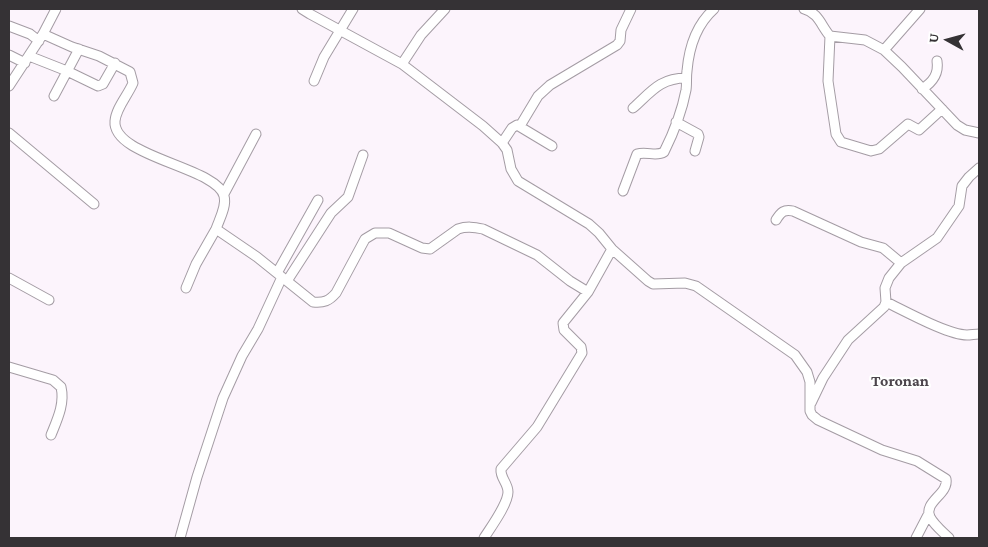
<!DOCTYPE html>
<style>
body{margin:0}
#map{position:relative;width:988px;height:547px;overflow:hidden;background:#fcf4fc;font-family:"Crimson Pro",serif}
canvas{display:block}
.frame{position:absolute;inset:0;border:10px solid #353235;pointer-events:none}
.north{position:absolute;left:923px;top:15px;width:50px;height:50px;-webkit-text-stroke:4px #fff;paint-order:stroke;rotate:277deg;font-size:14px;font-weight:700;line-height:20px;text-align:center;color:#353235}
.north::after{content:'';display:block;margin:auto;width:18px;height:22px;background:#353235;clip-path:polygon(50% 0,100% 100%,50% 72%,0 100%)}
</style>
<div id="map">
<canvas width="988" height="547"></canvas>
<div class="frame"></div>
<div class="north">U</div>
</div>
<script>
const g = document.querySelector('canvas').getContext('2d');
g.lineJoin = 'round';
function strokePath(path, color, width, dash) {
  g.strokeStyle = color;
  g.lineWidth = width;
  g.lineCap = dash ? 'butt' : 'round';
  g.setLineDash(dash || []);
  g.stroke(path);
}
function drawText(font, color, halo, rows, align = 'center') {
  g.font = font + ' "Crimson Pro",serif';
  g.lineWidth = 4.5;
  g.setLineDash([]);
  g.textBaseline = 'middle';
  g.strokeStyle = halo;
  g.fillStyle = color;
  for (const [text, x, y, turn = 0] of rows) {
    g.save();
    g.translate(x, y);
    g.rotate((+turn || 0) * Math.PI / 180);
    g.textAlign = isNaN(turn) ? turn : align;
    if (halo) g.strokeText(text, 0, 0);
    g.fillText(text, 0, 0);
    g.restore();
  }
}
const minor = new Path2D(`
 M302 9 310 14 402 64 483 126 502 143 507 150 511 169 518 181 589 224 599 233 612 249 648 281 653 284 685 283 696 286 795 355 807 372 810 382V411L812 415 818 420 882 450 917 461 946 479C949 494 923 502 930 517 934 525 943 532 949 538
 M804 9C819 13 821 26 830 36L865 40 884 50 902 67 957 125 965 130 979 133
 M9 26 30 34 39 41
 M43 34 72 47 99 56 130 72 133 83C128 95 116 108 115 121 112 157 217 167 224 196 227 206 219 220 216 229L257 257 313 302C324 303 329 301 336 293L365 239 375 233H389L422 248 430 249 458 229C467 226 474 227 483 229L537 255 570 281 588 292
 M830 36 828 81 836 134 841 142 871 151 879 149 908 124 919 130 942 109
 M884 50 920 9
 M9 55 25 63
 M29 56 67 71 98 86 103 84 115 63
 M402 64 421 35 445 9
 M314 81 324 57 353 9
 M9 86 43 34 56 9
 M922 89C933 82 939 74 937 61
 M54 96 79 49
 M633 108C651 92 660 78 686 78
 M676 122 698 134 699 137 695 151
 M520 126 538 96 550 85 617 45 620 41 621 30 631 9
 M9 133 94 204
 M502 143 512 128 517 125 552 146
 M623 191 637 154C647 151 656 157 664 152 673 134 682 111 686 90 687 84 686 77 687 71 689 47 696 25 714 9
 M224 194 256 134
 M776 220C781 212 784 209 793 211L861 242 883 248 901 263
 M277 273 318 200
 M9 278 49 300
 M287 281 331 213 348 197 363 155
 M186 288 196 264 216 229
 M886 302C905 311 948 335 967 335 971 335 975 334 979 334
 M9 367 53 380 61 387C65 404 57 420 51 435
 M811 403 823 378 848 340 884 307 886 302 885 288 889 278 901 263 937 238 959 206 962 186 969 177 979 168
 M180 538 197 477 223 398 242 356 258 329 282 277
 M484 538C491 527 508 504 508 492 508 483 500 478 501 469L537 427 582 353 581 347 564 330 563 323 588 292 612 249
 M916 538 929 513`);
const quarterNames = [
 ["Toronan",900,381]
];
strokePath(minor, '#a49ca4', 11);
strokePath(minor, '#fff', 9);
drawText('bold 16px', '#4d464d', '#fff', quarterNames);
</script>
